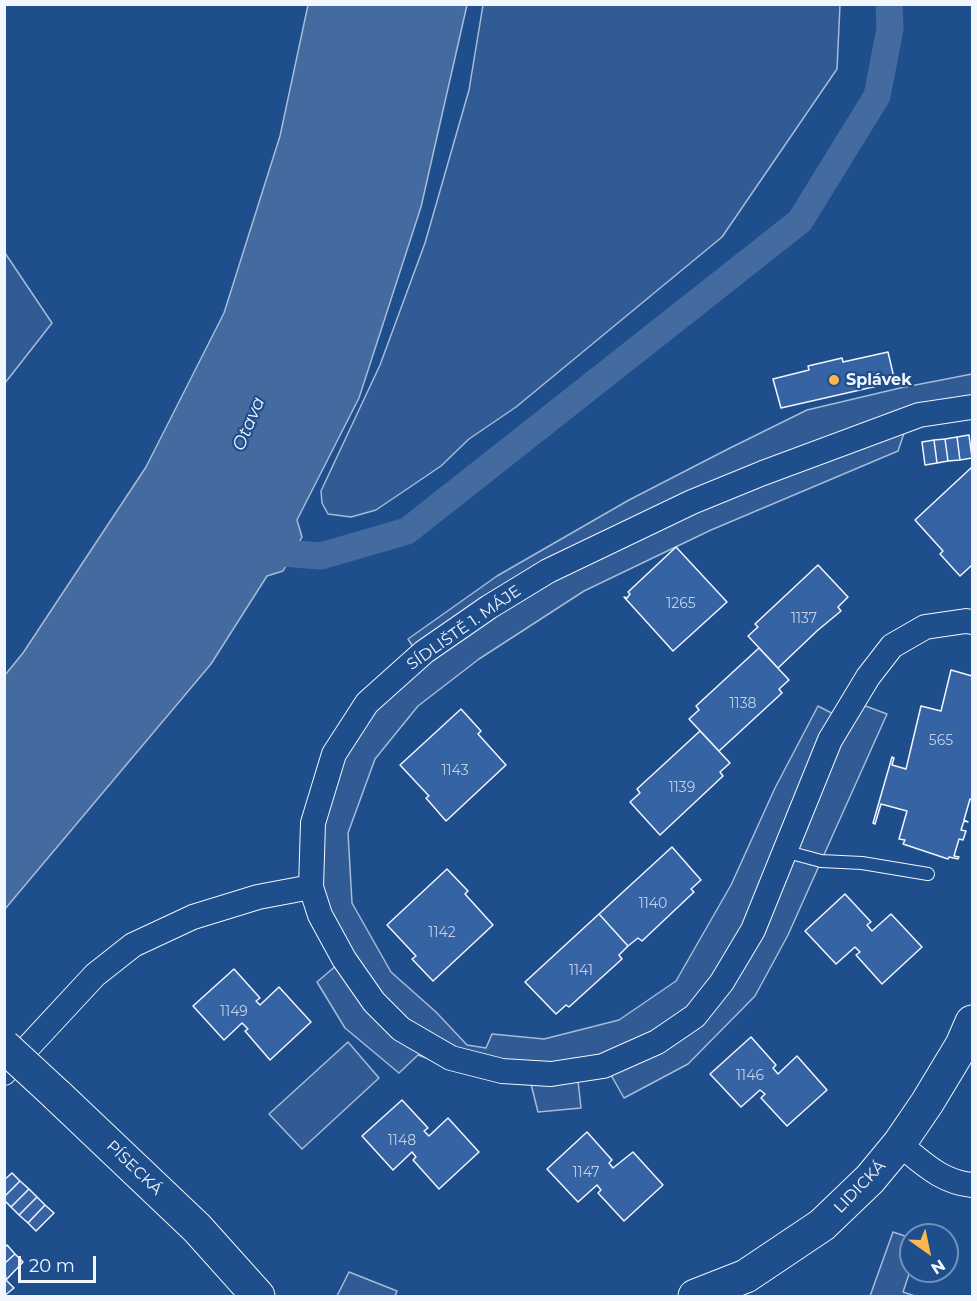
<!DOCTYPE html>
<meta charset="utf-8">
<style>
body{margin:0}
#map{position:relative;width:977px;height:1301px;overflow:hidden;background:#1f4e8c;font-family:Montserrat,sans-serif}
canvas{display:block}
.frame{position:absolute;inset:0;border:6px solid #f2f6ff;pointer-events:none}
.north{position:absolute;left:899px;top:1223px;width:60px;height:60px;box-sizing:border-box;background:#1f4e8c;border:2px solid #7391ba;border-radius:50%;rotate:147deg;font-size:16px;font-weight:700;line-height:24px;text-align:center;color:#f2f6ff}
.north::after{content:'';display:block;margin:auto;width:21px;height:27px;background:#ffb74d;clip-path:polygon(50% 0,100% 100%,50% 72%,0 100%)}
.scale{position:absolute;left:18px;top:1256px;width:78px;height:27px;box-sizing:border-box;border:3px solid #f2f6ff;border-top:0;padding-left:8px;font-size:18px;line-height:21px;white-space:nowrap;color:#f2f6ff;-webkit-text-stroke:4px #1f4e8c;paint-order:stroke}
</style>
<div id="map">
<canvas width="977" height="1301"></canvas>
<div class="frame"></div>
<div class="north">N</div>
<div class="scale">20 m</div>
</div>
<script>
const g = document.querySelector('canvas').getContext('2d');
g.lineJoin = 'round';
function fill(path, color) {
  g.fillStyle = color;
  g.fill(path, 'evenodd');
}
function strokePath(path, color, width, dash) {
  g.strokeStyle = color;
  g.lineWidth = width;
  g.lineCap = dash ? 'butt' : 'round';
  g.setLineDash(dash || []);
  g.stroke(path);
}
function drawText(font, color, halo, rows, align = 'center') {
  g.font = font + ' Montserrat,sans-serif';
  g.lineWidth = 4.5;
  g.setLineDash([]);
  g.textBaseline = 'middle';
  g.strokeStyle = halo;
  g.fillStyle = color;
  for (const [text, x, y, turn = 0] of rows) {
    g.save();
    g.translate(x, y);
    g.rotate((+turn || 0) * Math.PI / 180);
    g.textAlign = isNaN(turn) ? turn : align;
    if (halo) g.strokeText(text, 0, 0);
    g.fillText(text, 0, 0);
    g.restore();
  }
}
const built = new Path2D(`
 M483 5H840L837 69 722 237 516 407 469 439 441 466 376 510 351 517 328 514 322 503 321 491 380 365 425 243 469 90Z
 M5 253 52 323 5 383H4Z
 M972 374V397L912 409 898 451 711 530 584 591 479 659 418 706 375 759 348 833 352 903 391 972 436 1012 467 1045 486 1048 492 1034 544 1039 619 1020 676 981 731 885 775 788 818 706 849 722 860 704 887 714 788 935 755 996 688 1064 624 1098 611 1075 578 1081 581 1108 538 1112 531 1084 462 1071 418 1055 399 1073 345 1028 317 982 344 959 316 900V812L339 746 419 656 408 639 497 576 629 500 728 449 807 410 900 388Z
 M348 1042 379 1078 302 1149 269 1114Z
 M893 1232 911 1238V1268L903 1292 915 1296H870Z
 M349 1272 397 1291 395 1296H337Z`);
const water = new Path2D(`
 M308 5H467L421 207 359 398 297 520 302 537 283 571 267 576 211 664 5 909V675L23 653 146 467 224 313 280 136Z`);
const canal = new Path2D(`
 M255 551 321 556 407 531 800 221 877 96 890 29 889 4`);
const building = new Path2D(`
 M888 352 895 382 781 408 773 379 809 370 808 366 842 358 843 362Z
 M969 435 972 458 960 460 957 437Z
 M957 437 960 460 948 461 945 439Z
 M945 439 948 461 937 463 934 440Z
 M934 440 937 463 925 465 922 442Z
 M972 467V565L960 576 940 554 943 551 915 520Z
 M676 547 727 602 673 651 624 597 627 598 630 594 628 592Z
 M818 565 848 597 838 607 841 611 818 630 778 668 748 636 758 627 755 624Z
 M759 648 789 680 779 689 782 693 719 751 689 719 699 710 696 706Z
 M951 670 972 676V800L970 799 964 820 968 822 964 821 961 830 966 831 963 840 959 839 954 856 959 857 958 859 949 857 948 859 903 844 905 840 899 839 907 811 881 804 875 824 873 823 892 757 894 758 892 765 906 769 921 706 941 711Z
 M461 709 481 731 478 734 506 765 446 821 426 798 429 796 400 765Z
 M700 731 730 763 720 772 723 776 660 835 630 802 640 793 637 789Z
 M672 847 701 880 691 889 694 892 642 941 638 938 628 946 599 914Z
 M447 869 468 891 465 894 493 925 433 981 412 959 416 956 387 925Z
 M845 894 871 922 867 925 872 931 891 914 922 947 882 984 856 955 860 952 855 947 836 964 805 931Z
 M599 914 628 946 619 955 622 959 569 1007 566 1005 556 1014 525 982Z
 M234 969 260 998 256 1001 260 1005 279 987 311 1022 270 1060 245 1031 248 1029 242 1023 224 1040 193 1006Z
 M751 1037 776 1065 773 1068 778 1074 797 1056 827 1090 787 1126 761 1098 765 1094 760 1090 741 1107 710 1074Z
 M402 1100 428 1128 424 1131 429 1136 448 1118 479 1152 439 1189 413 1160 416 1157 412 1152 393 1170 362 1136Z
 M587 1132 612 1160 609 1163 613 1168 633 1152 663 1185 624 1221 598 1193 601 1190 597 1185 578 1202 547 1169Z
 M12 1173 20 1181 4 1197V1180Z
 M20 1181 29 1189 11 1207 4 1200V1197Z
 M29 1189 37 1197 19 1215 11 1207Z
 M37 1197 45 1205 28 1223 19 1215Z
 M45 1205 54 1213 36 1231 28 1223Z
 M7 1245 15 1254 4 1264V1248Z
 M15 1254 23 1262 6 1280 4 1264Z
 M6 1280 14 1288 4 1296V1281Z`);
const lane = new Path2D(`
 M784 851 821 861 862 863 928 874`);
const street = new Path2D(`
 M972 407 919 415 763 473 692 502 548 571 489 607 424 652 367 703 334 754 313 823 311 887 320 915 344 959 374 1002 401 1029 451 1058 502 1071 551 1074 603 1066 657 1042 695 1016 722 982 753 930 830 740 868 677 892 646 925 627 966 621 972 622
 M4 1073 95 975 133 945 193 917 258 897 311 887
 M899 1144C923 1163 941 1182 972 1185`);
const secondary = new Path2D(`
 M695 1296 746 1276 822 1225 870 1179 899 1144 927 1103 962 1045 972 1022`);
const primary = new Path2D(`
 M57 1095 197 1228 258 1296`);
const primaryBridge = new Path2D(`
 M4 1046 57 1095`);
const markers = [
 [834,380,6,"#ffb74d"]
];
const numberNames = [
 ["1265",681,604],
 ["1137",804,619],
 ["1138",743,704],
 ["565",941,741],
 ["1143",455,771],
 ["1139",682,788],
 ["1140",653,904],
 ["1142",442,933],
 ["1141",581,971],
 ["1149",234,1012],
 ["1146",750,1076],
 ["1148",402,1141],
 ["1147",586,1173]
];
const poiNames = [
 ["Splávek",846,380]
];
const streetNames = [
 ["SÍDLIŠTĚ 1. MÁJE",464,628,-35],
 ["PÍSECKÁ",134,1168,44],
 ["LIDICKÁ",860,1187,-46]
];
const waterNames = [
 ["Otava",249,424,-67]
];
fill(built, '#305b95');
strokePath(built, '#a8bbd7', 1.5);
fill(water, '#446ba0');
strokePath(water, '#a8bbd7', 1.5);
strokePath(canal, '#446ba0', 27);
fill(building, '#3563a3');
strokePath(building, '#f2f6ff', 1.5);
strokePath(lane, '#f2f6ff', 14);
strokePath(street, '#f2f6ff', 26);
strokePath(secondary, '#f2f6ff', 35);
strokePath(primary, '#f2f6ff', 35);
strokePath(lane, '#1f4e8c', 12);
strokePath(street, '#1f4e8c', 24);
strokePath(secondary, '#1f4e8c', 33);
strokePath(primary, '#1f4e8c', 33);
strokePath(primaryBridge, '#f2f6ff', 35, []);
strokePath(primaryBridge, '#1f4e8c', 33);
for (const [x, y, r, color] of markers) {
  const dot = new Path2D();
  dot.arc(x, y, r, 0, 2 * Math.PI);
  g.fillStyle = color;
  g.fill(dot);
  strokePath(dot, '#1f4e8c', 2);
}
drawText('14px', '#c3d1e8', null, numberNames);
drawText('bold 16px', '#f2f6ff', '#1f4e8c', poiNames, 'left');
drawText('16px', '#f2f6ff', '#1f4e8c', streetNames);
drawText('italic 18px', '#f2f6ff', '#1f4e8c', waterNames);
</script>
